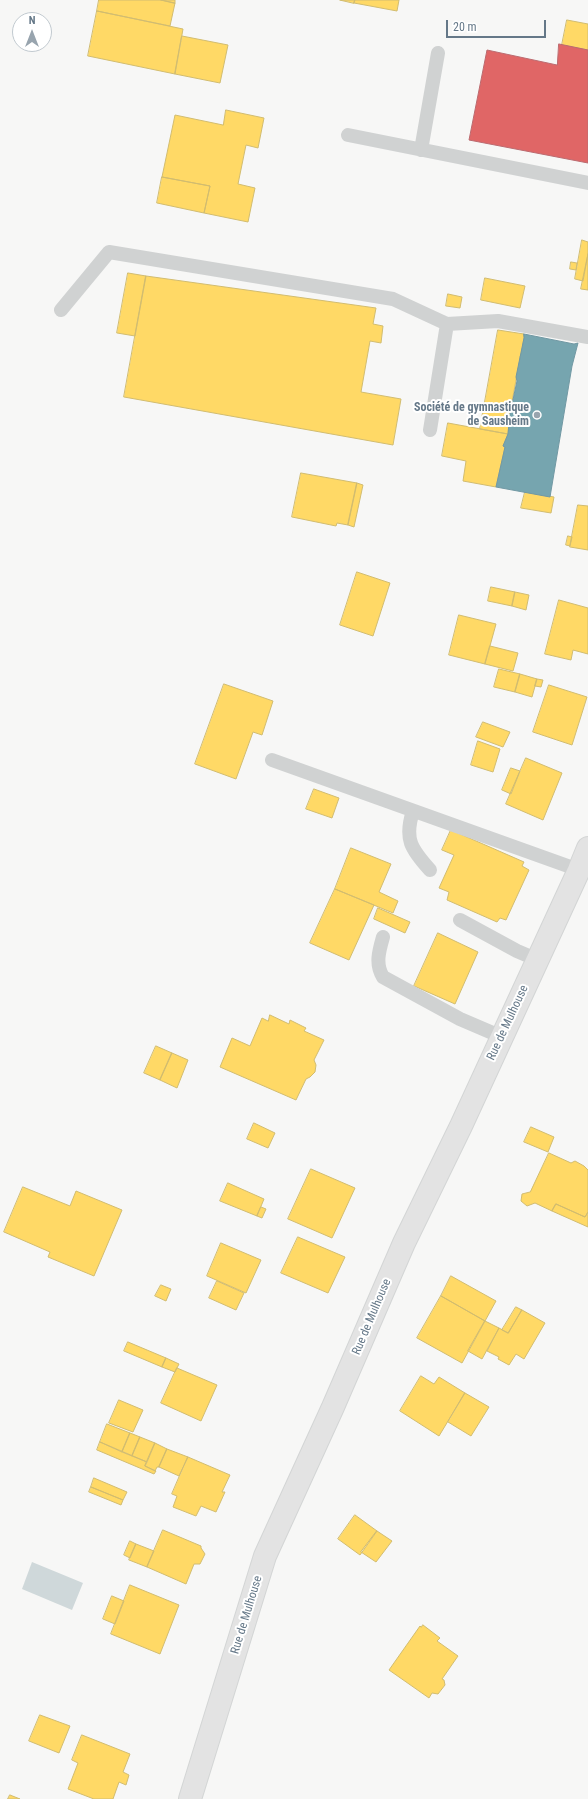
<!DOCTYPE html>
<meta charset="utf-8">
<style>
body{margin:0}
#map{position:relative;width:588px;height:1799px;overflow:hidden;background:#f7f7f6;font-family:"Roboto Condensed",sans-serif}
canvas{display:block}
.north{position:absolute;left:12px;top:12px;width:40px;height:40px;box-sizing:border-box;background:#fff;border:1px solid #c1c9cf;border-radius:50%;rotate:0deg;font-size:11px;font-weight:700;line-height:16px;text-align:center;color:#657888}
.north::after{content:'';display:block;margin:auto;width:14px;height:18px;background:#98a4ae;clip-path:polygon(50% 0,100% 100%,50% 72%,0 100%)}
.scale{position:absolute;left:446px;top:20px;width:100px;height:18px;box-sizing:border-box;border:2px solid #657888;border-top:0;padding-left:5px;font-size:12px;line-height:14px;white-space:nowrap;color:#657888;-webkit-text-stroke:3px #fff;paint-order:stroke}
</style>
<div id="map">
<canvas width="588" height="1799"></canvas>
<div class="north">N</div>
<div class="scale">20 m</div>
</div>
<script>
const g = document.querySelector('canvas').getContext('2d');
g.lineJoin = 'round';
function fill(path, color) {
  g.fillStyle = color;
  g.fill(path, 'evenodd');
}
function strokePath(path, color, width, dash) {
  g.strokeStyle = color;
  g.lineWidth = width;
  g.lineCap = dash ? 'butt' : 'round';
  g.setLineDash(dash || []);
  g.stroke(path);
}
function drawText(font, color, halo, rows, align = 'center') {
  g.font = font + ' "Roboto Condensed",sans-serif';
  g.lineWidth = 4;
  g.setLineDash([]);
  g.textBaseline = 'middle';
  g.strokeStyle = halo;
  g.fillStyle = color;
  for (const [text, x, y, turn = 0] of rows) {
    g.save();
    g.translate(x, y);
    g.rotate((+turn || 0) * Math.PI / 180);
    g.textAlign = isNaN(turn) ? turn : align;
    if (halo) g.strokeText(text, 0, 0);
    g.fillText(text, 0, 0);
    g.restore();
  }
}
const water = new Path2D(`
 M32 1562 83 1583 72 1610 22 1589Z`);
const homes = new Path2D(`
 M99 0H161L175 3 170 26 97 11Z
 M161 0H175V3Z
 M340 0H355L354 3Z
 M355 0H399L397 11 354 3Z
 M97 11 183 29 175 74 88 56Z
 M567 20 588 24V50L562 45Z
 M182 36 228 45 220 83 175 74Z
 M226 110 264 118 258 148 246 145 238 184 255 188 248 222 204 213 210 186 162 177 175 115 223 125Z
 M162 177 210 186 204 213 157 203Z
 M582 240 588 242V254L583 281 575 279Z
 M588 254V290L581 289Z
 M571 262 577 263 576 270 570 269Z
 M128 273 146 276 135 336 117 333Z
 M146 276 376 308 373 324 383 326 381 343 370 341 361 392 401 399 393 445 124 397Z
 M485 278 525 286 520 308 481 300Z
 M448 294 462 297 460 308 446 306Z
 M498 330 524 334V338L521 356H520V359L508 423H509L508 434 480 429Z
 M448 423 508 434 503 446 505 447 496 487 463 481 466 461 442 456Z
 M301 473 357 483 348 525 337 523 336 526 292 517Z
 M357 483 363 485 354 527 348 525Z
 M525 492 554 497 551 513 521 508Z
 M578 505 588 506V550L570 547Z
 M568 536 572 537 570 546 566 545Z
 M357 572 390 583 373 636 340 625Z
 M491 587 515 592 512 606 488 601Z
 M515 592 529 595 526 610 512 606Z
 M559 600 588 608V654L573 650 571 660 545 654Z
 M459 615 496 624 485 664 449 655Z
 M490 646 518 653 513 671 485 664Z
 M499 669 520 674 515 692 494 687Z
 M520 674 537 679 532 697 515 692Z
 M537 679 543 680 541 687 535 686Z
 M224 684 273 701 262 735 253 732 236 779 195 764Z
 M549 685 587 697 572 745 533 732Z
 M483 722 510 732 503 747 476 737Z
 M478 741 500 749 493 772 471 765Z
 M526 758 562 773 543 820 506 804Z
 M511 768 520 771 511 794 502 790Z
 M314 789 339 798 332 818 306 809Z
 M451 830 524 862 522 866 529 870 506 920 500 918 497 922 447 900 449 892 439 888 454 855 442 850Z
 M351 848 391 864 379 892 398 901 393 913 335 889Z
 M335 889 374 905 349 960 310 943Z
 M378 908 410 922 405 933 374 919Z
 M438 933 478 952 455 1004 414 986Z
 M270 1015 289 1024 290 1020 306 1028 304 1031 324 1040 314 1060 316 1065 315 1072 310 1077 306 1079 296 1100 220 1067 232 1038 250 1046 262 1018 268 1021Z
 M156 1046 172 1053 160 1080 144 1073Z
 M172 1053 188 1060 177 1088 160 1080Z
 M254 1123 275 1133 268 1148 247 1139Z
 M531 1127 554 1137 548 1152 524 1142Z
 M549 1153 571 1163 575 1161 584 1166 588 1170V1212L585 1217 556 1204 552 1211 535 1203 527 1206 521 1201 522 1194 530 1192Z
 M311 1169 355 1188 332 1238 288 1219Z
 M228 1183 264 1199 257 1216 220 1201Z
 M23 1187 70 1206 76 1191 122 1210 94 1276 48 1257 50 1252 4 1232Z
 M556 1204 585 1217 588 1212V1227L552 1211Z
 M261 1207 266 1209 262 1218 257 1216Z
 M298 1237 345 1257 328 1293 281 1273Z
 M221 1243 261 1260 246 1293 207 1276Z
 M451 1276 496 1301 485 1321 441 1296Z
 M217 1281 244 1293 236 1310 209 1298Z
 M161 1285 171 1289 166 1301 155 1296Z
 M441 1296 485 1321 462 1363 417 1338Z
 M516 1307 522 1310 508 1333 502 1330Z
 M522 1310 545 1323 524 1359 516 1354 509 1365 498 1359 499 1357 487 1351 499 1328 508 1333Z
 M485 1321 499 1328 482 1359 468 1351Z
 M128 1342 166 1358 162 1367 124 1351Z
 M166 1358 179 1364 175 1372 162 1367Z
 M177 1368 217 1385 201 1421 161 1403Z
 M421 1376 434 1384 439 1377 465 1393 439 1436 400 1411Z
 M465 1393 489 1407 471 1436 448 1422Z
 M119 1400 143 1410 133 1432 109 1423Z
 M107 1424 130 1433 122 1452 100 1442Z
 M130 1433 140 1437 132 1456 122 1452Z
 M140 1437 155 1443 147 1462 132 1456Z
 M100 1442 147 1462 145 1466 156 1471 154 1474 97 1450Z
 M155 1443 167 1449 159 1467H157L155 1471 145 1466Z
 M167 1449 188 1457 179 1476 159 1467Z
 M188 1457 230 1475 222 1492H225L216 1512 201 1506 196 1516 173 1507 177 1496 172 1494Z
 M94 1478 127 1492 123 1500 91 1487Z
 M91 1487 123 1500 121 1505 89 1492Z
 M355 1515 377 1531 360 1555 338 1539Z
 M163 1530 201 1546V1548L205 1554 200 1564H194L186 1584 147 1567Z
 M377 1531 392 1541 376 1562 361 1552Z
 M130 1541 136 1544 130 1558 124 1555Z
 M136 1544 154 1551 147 1567 129 1560Z
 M130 1585 179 1605 160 1654 111 1634Z
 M112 1596 124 1601 115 1624 103 1619Z
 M423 1625 440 1638 437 1641 458 1656 442 1679 444 1680 445 1685 438 1694 432 1693 429 1698 389 1670 420 1626 421 1627Z
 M40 1715 70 1726 59 1753 29 1741Z
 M82 1735 130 1754 123 1772 129 1775 126 1785 119 1782 113 1799H94L68 1789 78 1763 72 1760Z
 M10 1795 20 1799H8Z`);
const shops = new Path2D(`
 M559 44 588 50V163L469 140 487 50 557 65Z`);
const public = new Path2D(`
 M524 334 574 344 578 343 572 366 550 497 496 487 505 447 503 446 508 434 509 423H508L517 381 516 377 524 338Z`);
const service = new Path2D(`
 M348 135 588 183
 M421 150 438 53
 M61 310 109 252 393 299 447 324 498 321 588 337
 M430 430 447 324
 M272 760 579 870
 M413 811C404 839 411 849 430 870
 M460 920 517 951 538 960
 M383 937C379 951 375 964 383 977L460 1019 502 1037`);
const secondary = new Path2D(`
 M190 1799 265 1556 333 1407 404 1243 461 1126 579 870 588 848`);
const markers = [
 [537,415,4,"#98a4ae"]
];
const poiNames = [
 ["Société de gymnastique",529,408],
 ["de Sausheim",529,422]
];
const streetNames = [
 ["Rue de Mulhouse",508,1023,-65],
 ["Rue de Mulhouse",372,1317,-67],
 ["Rue de Mulhouse",247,1615,-73]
];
fill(water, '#cfd8da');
fill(homes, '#ffd966');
strokePath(homes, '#d1bc70', 1);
fill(shops, '#e06666');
strokePath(shops, '#bb6b70', 1);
fill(public, '#76a5af');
strokePath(public, '#7198a3', 1);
strokePath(secondary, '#d3d5d5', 24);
strokePath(service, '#d0d2d2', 14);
strokePath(secondary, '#e3e3e3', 22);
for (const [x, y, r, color] of markers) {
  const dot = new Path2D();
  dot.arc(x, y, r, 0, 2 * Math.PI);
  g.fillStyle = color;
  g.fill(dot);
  strokePath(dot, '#fff', 1.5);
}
drawText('bold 12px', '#657888', '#fff', poiNames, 'right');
drawText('12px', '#657888', '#fff', streetNames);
</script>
